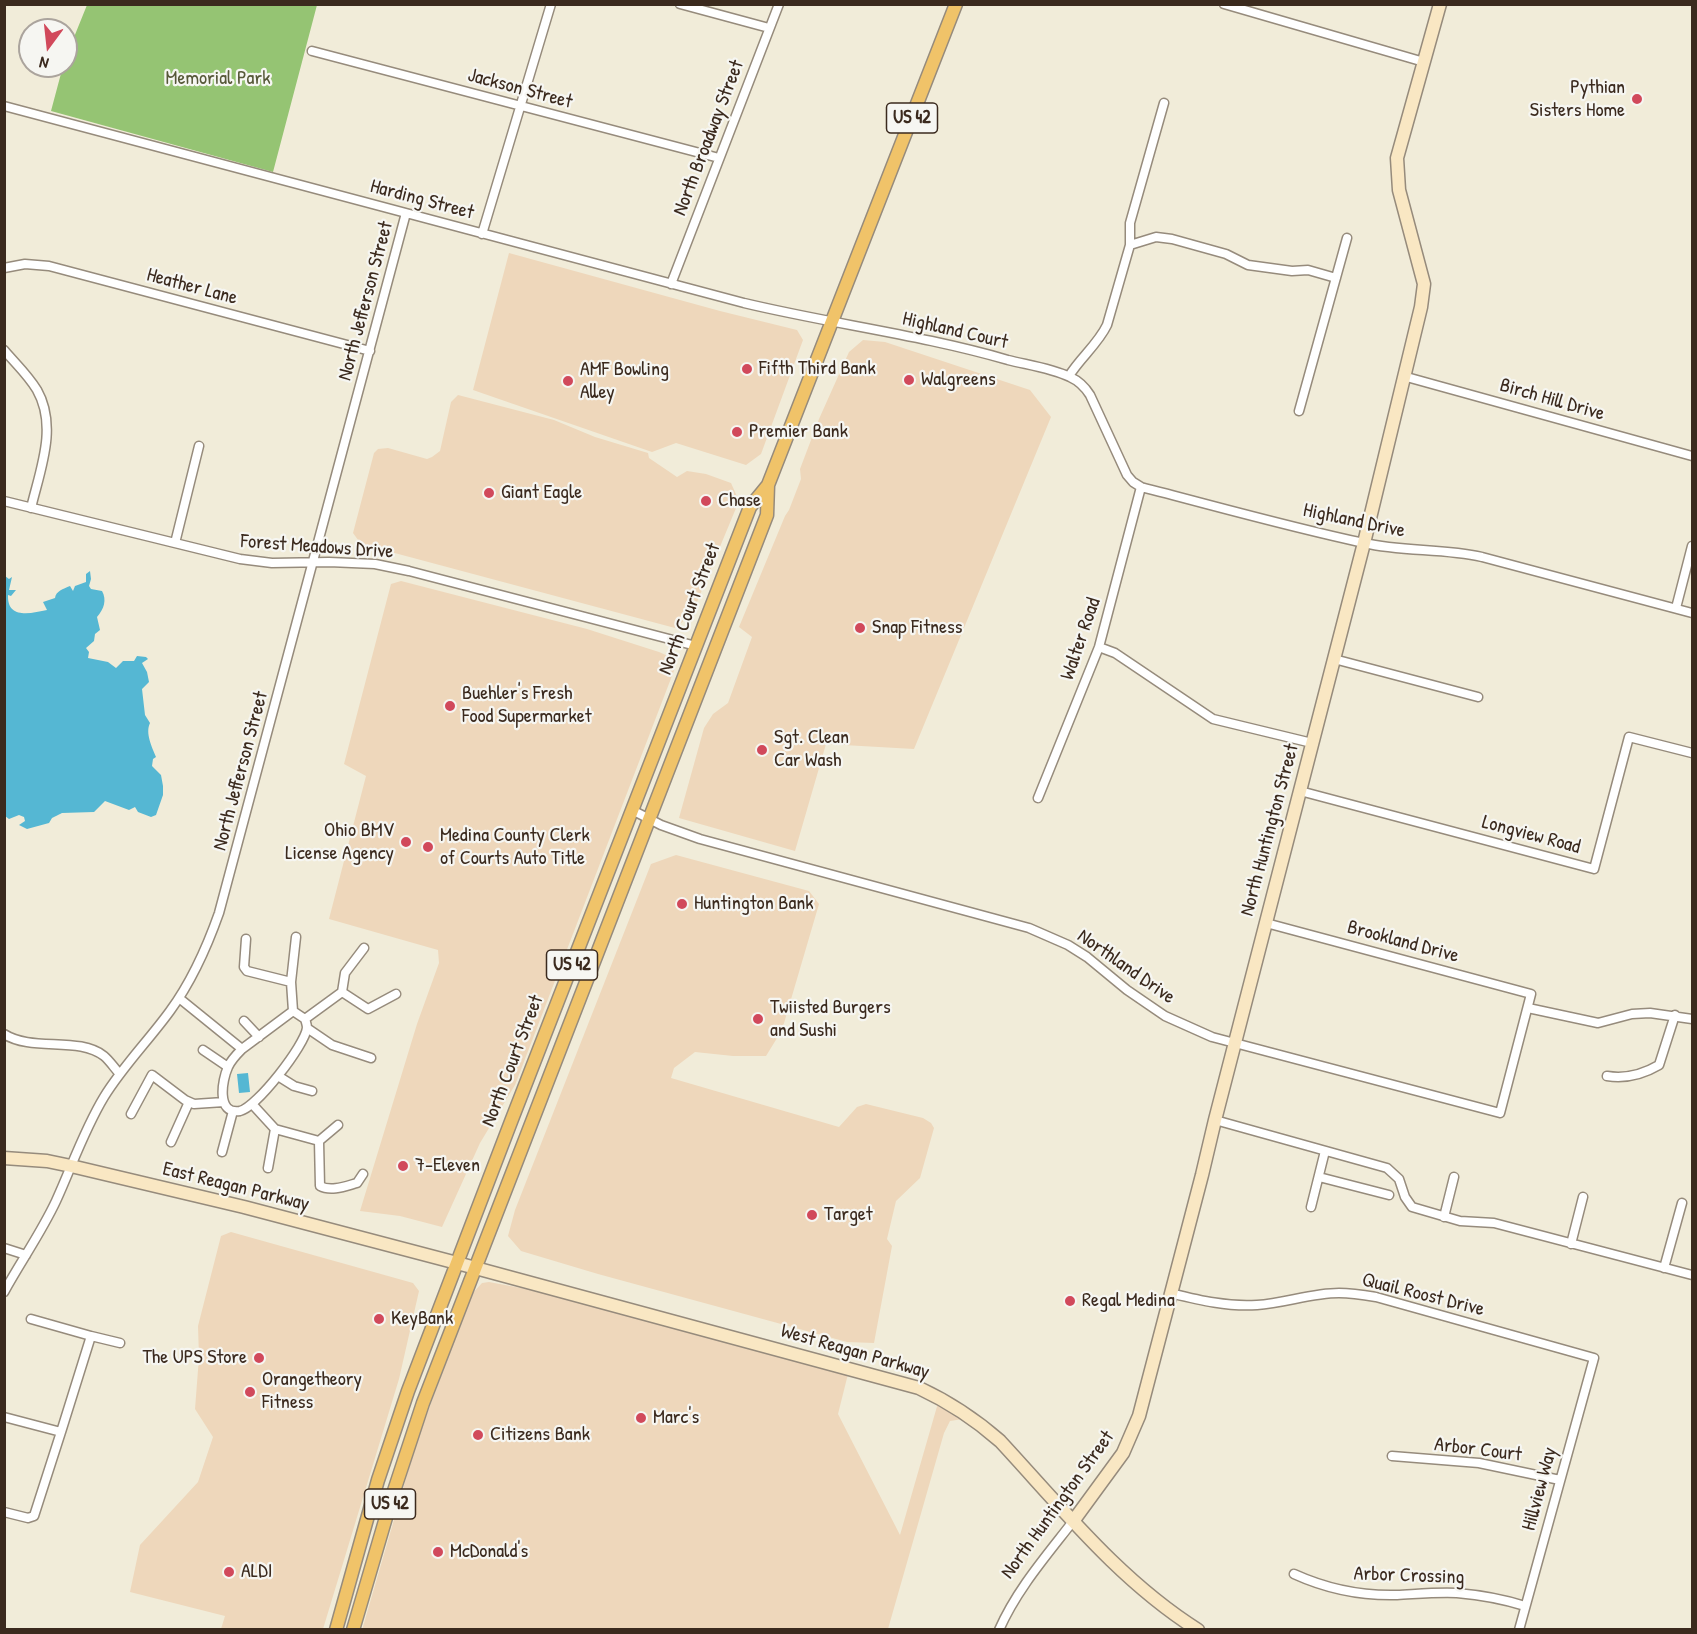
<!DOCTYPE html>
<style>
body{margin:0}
#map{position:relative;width:1697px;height:1634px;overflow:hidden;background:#f1ecd9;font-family:"Patrick Hand",sans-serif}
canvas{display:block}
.frame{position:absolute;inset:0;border:6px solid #3b2a1e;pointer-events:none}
.north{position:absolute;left:18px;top:18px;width:60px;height:60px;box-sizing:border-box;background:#f6f6f2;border:2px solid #aba49d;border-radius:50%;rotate:195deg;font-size:16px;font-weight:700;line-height:24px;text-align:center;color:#3b2a1e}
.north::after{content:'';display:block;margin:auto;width:21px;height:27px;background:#d1495b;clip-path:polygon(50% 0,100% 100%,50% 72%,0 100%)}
</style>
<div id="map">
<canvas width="1697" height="1634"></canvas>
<div class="frame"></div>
<div class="north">N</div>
</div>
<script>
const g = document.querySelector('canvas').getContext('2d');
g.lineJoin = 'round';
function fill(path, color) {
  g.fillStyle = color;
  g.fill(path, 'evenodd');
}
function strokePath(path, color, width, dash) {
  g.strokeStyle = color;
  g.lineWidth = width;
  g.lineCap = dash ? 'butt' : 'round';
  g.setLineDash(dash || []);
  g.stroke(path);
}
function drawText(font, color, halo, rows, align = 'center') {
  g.font = font + ' "Patrick Hand",sans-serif';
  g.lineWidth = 4.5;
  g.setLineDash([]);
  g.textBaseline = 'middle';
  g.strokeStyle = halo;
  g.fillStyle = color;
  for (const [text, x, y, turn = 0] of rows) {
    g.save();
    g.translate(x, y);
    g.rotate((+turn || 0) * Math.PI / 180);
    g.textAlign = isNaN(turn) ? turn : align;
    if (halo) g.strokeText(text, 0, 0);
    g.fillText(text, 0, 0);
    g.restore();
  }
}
const built = new Path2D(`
 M509 253 720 311 797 330 803 340 761 454 746 465 676 443 652 452 473 390Z
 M863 340 885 342 1030 390 1051 417 914 749 826 744 795 851 679 818 704 728 713 714 728 703 752 637 739 627 785 516 789 510 801 479 800 469 819 419 849 352Z
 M458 395 554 420 595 437 648 453 649 458 677 477 687 471 706 474 731 483 739 501 692 614 675 628 361 544 353 533 374 453 378 449 388 448 427 459 432 457 440 451 451 402Z
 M401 581 587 629 659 652 668 656 674 663 675 668 515 1085 480 1143 442 1227 400 1216 360 1211 417 1024 439 963 438 950 329 919 366 776 344 764 391 584Z
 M676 855 809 891 819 904 782 1030 766 1056H733L695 1052 674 1068 671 1078 839 1127 857 1107 866 1104 923 1118 931 1123 934 1128 920 1178 896 1201 887 1239 892 1246 874 1343 847 1342 598 1274 521 1251 508 1236 515 1210 651 864Z
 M231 1232 413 1283 419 1291 399 1379 323 1629H221L225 1616 130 1592 140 1545 198 1482 213 1437 195 1409 199 1357 198 1326 221 1236Z
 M489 1282 553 1294 848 1374 838 1414 900 1535 938 1403 963 1419 950 1421 944 1433 888 1629 362 1630 416 1444 471 1295 482 1283Z`);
const green = new Path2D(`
 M87 5H317L273 172 51 111 63 66H66V57Z`);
const water = new Path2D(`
 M90 571 91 579 89 586 91 589 102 591C107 600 104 609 97 617L100 630 95 634 94 641 86 648 89 652 88 658 108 662 116 668 123 661H134L137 656 146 657 148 659 142 663 147 672 149 682 142 689 145 715 150 723C145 733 152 747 156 757L153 759 152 766 161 775 163 786V795L156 815 151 817 138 812 135 807 129 810 105 801 94 812 62 813 52 818 49 823 27 829 19 825 25 821 24 817 19 815 9 819 5 816V576L9 579 12 577 9 590H16L11 596 8 595C7 620 32 613 47 610L43 602 55 598C56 591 63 589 70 586L73 591 75 586 86 582V574Z
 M248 1073 250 1092 239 1093 237 1074Z`);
const street = new Path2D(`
 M680 4 769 28
 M1224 4 1424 62
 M312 51 719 158
 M4 106 744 303C832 324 922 335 1008 360 1028 365 1051 368 1070 377 1079 381 1085 387 1090 395L1127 475 1133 482 1141 487C1215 506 1289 527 1364 543 1403 552 1443 548 1482 557L1692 613
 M482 234 551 4
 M1130 245 1156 237 1172 239 1226 254 1248 265 1292 271 1308 270 1336 278
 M4 268 25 264 49 266 370 351
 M671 284 779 4
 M4 350C15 363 28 375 37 390 58 427 40 470 31 508
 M1069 376C1080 358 1098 344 1107 325L1130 245V223L1164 103
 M1403 376 1692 456
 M1299 411 1347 238
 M4 501 240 559 272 563 329 562 375 564 409 571 696 646
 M175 543 199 446
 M1676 608 1692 546
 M1099 647 1115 653 1213 719 1312 743
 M1334 659 1478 697
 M1300 791 1594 869 1629 737 1692 753
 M1038 798 1099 647 1141 487
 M632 810 661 825 700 839 1029 928 1068 945 1087 957 1127 990 1165 1016 1212 1037 1500 1113 1531 994 1266 923
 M246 939 244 967 247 971 291 982
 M342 992 345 973 364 948
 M179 998 242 1049C237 1054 231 1060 228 1067 222 1080 216 1115 240 1111 257 1107 305 1045 307 1028 307 1025 306 1022 305 1019L293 1011 242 1049
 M1528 1008 1598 1023 1632 1014 1650 1013 1692 1019
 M293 1011 291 982 296 937
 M305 1019 342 992 368 1009 396 994
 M244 1021 259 1037
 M307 1028 332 1045 371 1058
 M4 1034C32 1052 79 1036 104 1056 110 1061 115 1069 120 1074
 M203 1050 228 1067
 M278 1076 294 1086 312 1091
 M1607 1076C1626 1079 1642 1075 1659 1065L1675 1015
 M253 1105 275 1129 319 1141 320 1186C331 1192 346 1186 357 1183L363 1174
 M131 1114 152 1075 185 1100 194 1104 224 1102
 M1215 1120 1387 1168 1399 1179 1405 1197 1412 1207 1460 1221 1494 1223 1692 1275
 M319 1141 338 1125
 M171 1142 189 1102
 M222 1152 233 1111
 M268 1168 275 1129
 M1319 1177 1389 1195
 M1311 1207 1325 1151
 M1444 1217 1454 1177
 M1571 1244 1583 1197
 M4 1248 26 1255
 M1664 1268 1682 1203
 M4 1292C21 1261 41 1233 56 1201 72 1166 84 1130 104 1097 123 1066 149 1040 170 1011 192 981 207 947 219 913L406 213
 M1170 1293C1199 1300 1227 1307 1257 1305 1285 1303 1312 1293 1339 1293 1352 1293 1364 1295 1376 1297L1594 1358 1519 1630
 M31 1319 91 1336 61 1432
 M91 1336 120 1343
 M4 1417 61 1432 34 1516 28 1518 4 1512
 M1392 1456 1479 1463 1560 1480
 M1294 1574C1327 1589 1360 1596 1397 1595 1417 1594 1437 1592 1457 1593 1480 1595 1503 1599 1525 1606
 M999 1630C1017 1589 1047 1555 1074 1520`);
const secondary = new Path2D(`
 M4 1158 47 1161 71 1166 244 1207 457 1263 919 1388C949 1402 975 1419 1000 1441 1062 1508 1120 1581 1198 1630
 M1074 1520 1123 1453 1139 1416 1202 1175 1215 1120 1364 543 1421 307 1424 284 1399 190 1397 158 1440 4`);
const primary = new Path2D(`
 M336 1630 378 1480 408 1391 512 1119 750 507 768 485 956 4
 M353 1630 392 1497 423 1403 767 515 768 485`);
const markers = [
 [1637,99,6,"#d1495b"],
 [747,369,6,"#d1495b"],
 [909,380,6,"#d1495b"],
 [568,381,6,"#d1495b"],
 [737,432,6,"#d1495b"],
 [489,493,6,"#d1495b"],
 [706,501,6,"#d1495b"],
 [860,628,6,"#d1495b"],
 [450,706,6,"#d1495b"],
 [762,750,6,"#d1495b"],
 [406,842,6,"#d1495b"],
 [428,847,6,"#d1495b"],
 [682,904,6,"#d1495b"],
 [758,1019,6,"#d1495b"],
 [403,1166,6,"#d1495b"],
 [812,1215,6,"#d1495b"],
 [1070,1301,6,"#d1495b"],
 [379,1319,6,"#d1495b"],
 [259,1358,6,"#d1495b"],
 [250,1392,6,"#d1495b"],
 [641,1418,6,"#d1495b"],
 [478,1435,6,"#d1495b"],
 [438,1552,6,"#d1495b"],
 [229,1572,6,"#d1495b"]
];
const shields = [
 [912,118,51],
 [572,965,51],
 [390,1504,51]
];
const shieldNames = [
 ["US 42",912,118],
 ["US 42",572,965],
 ["US 42",390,1504]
];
const parkNames = [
 ["Memorial Park",218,79]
];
const poiNames = [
 ["Pythian",1625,88,"right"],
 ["Sisters Home",1625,111,"right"],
 ["Fifth Third Bank",759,369],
 ["AMF Bowling",580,370],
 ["Alley",580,393],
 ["Walgreens",921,380],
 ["Premier Bank",749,432],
 ["Giant Eagle",501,493],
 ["Chase",718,501],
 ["Snap Fitness",872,628],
 ["Buehler's Fresh",462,694],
 ["Food Supermarket",462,717],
 ["Sgt. Clean",774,738],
 ["Car Wash",774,761],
 ["Ohio BMV",394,831,"right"],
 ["License Agency",394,854,"right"],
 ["Medina County Clerk",440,836],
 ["of Courts Auto Title",440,859],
 ["Huntington Bank",694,904],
 ["Twiisted Burgers",770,1008],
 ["and Sushi",770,1031],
 ["7-Eleven",415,1166],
 ["Target",824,1215],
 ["Regal Medina",1082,1301],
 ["KeyBank",391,1319],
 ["The UPS Store",247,1358,"right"],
 ["Orangetheory",262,1380],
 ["Fitness",262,1403],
 ["Marc's",653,1418],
 ["Citizens Bank",490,1435],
 ["McDonald's",450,1552],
 ["ALDI",241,1572]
];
const streetNames = [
 ["Jackson Street",520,89,15],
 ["North Broadway Street",709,138,-69],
 ["Harding Street",422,200,15],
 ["Heather Lane",192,287,15],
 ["North Jefferson Street",366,301,-75],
 ["Highland Court",955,331,13],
 ["Birch Hill Drive",1552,400,16],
 ["Highland Drive",1354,521,12],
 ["Forest Meadows Drive",317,547,4],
 ["North Court Street",690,609,-69],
 ["Walter Road",1081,639,-71],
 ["North Jefferson Street",241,771,-75],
 ["North Huntington Street",1270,830,-75],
 ["Longview Road",1531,835,15],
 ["Brookland Drive",1403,942,15],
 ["Northland Drive",1126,967,35],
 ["North Court Street",513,1061,-69],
 ["East Reagan Parkway",236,1187,14],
 ["Quail Roost Drive",1423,1295,14],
 ["West Reagan Parkway",855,1352,16],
 ["Arbor Court",1478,1450,7],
 ["Hillview Way",1540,1489,-75],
 ["North Huntington Street",1058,1505,-54],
 ["Arbor Crossing",1409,1576,2]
];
fill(built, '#eed7bb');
fill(green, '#95c473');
fill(water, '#55b7d3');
strokePath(street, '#968b7c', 11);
strokePath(secondary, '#968b7c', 15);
strokePath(primary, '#968b7c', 15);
strokePath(street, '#fff', 8);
strokePath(secondary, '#f9e7c3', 12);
strokePath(primary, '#f0c369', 12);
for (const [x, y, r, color] of markers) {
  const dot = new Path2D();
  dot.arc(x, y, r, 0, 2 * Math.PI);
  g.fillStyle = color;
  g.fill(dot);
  strokePath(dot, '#f6f6f2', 2);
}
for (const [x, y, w] of shields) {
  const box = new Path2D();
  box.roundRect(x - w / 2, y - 15, w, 30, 4.5);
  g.fillStyle = '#f6f6f2';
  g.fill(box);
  strokePath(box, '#3b2a1e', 1.5);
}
drawText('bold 18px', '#3b2a1e', null, shieldNames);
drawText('20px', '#565838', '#f6f6f2', parkNames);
drawText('20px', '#3b2a1e', '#f6f6f2', poiNames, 'left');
drawText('20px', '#3b2a1e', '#f6f6f2', streetNames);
</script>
